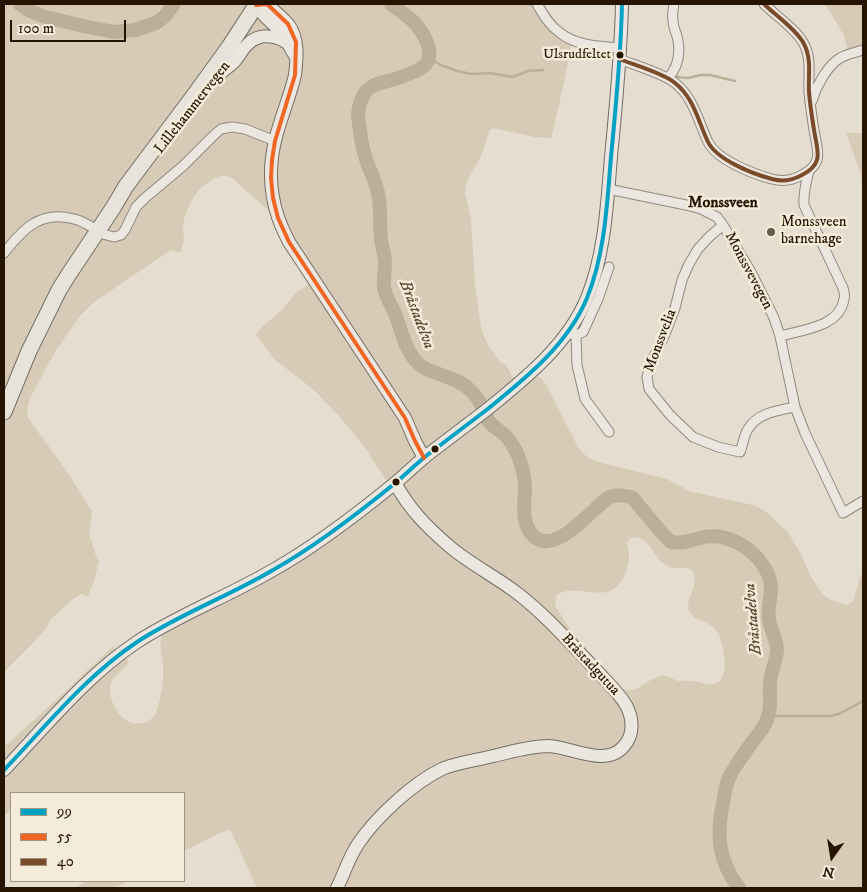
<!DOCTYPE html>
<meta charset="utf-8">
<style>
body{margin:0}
#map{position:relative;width:867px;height:892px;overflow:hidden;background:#e5ddcf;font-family:"IM FELL DW Pica",serif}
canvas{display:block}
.frame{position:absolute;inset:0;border:5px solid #241400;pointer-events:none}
.legend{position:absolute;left:10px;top:792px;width:175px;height:90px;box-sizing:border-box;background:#f5ebd9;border:1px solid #a19582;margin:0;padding:6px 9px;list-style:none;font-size:15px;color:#241400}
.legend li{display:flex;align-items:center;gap:10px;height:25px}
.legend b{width:25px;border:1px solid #a19582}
.north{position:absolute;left:807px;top:832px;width:50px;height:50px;-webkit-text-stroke:4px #f5ebd9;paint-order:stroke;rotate:193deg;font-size:14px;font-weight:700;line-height:20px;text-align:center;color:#241400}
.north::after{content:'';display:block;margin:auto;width:18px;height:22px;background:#241400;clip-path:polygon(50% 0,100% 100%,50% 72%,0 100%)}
.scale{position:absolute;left:10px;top:20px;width:116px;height:22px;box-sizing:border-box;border:2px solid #241400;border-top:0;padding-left:6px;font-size:15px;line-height:18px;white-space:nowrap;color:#241400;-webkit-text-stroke:4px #f5ebd9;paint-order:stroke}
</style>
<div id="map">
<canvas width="867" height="892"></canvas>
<div class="frame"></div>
<ul class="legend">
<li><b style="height:6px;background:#02a2c4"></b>99</li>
<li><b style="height:6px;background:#f26522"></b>55</li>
<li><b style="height:6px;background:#7a4b2a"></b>40</li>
</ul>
<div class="north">N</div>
<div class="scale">100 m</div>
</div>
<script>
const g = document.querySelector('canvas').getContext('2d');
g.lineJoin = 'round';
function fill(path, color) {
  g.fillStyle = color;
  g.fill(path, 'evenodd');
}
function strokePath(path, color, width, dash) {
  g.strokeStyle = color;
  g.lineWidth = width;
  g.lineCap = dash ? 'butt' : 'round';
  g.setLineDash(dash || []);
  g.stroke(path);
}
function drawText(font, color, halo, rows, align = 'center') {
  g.font = font + ' "IM FELL DW Pica",serif';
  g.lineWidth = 5;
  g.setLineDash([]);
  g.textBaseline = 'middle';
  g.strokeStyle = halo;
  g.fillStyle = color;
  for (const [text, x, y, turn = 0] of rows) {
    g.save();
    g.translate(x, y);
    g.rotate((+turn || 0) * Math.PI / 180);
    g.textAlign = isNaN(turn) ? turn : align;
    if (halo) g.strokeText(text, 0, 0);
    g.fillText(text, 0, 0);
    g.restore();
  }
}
const green = new Path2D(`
 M4 4H535L543 18 573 39 559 105 551 138 535 137 493 128 490 130 481 156 467 181 465 193 471 220 475 284 481 328 484 337 490 348 500 362 506 365 512 376 518 382 537 376 541 378 547 386 578 447 585 455 593 460 610 465 667 479 689 491 748 504 758 507 766 512 788 532 801 554 811 577 823 595 831 600 847 605 851 603 854 599 860 577 863 572V888H257L231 831 227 830 220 833 184 851V793H11V810L4 815V747L67 690 112 647C119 649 128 654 128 662 127 669 116 673 113 679 104 692 117 719 132 723 138 724 145 724 150 720 156 715 157 710 159 703 162 690 164 679 163 665 162 651 158 646 163 632L273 569 389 485 370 456 368 451 339 416 314 390 274 359 256 335 261 328 281 311 297 292 308 285 309 280 274 215 233 179 224 175 214 178 201 188 194 196 185 215 183 226 184 240 180 253 171 250 94 302 80 316 56 350 35 389 30 398 27 411 28 418 68 473 92 512 89 533 95 553 99 561 94 581 88 596 81 594 74 598 51 619 46 628 33 643 4 672ZM634 537C637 537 639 538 642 539 651 543 655 558 664 564 667 566 671 568 674 568 681 569 691 565 694 574 698 585 685 601 689 611 692 619 704 621 710 625 720 631 723 646 724 655 726 664 725 683 713 684 705 685 698 681 690 681 685 680 681 682 675 680 671 678 667 675 661 676 647 678 638 695 623 689 614 685 608 675 602 668 585 648 569 629 556 607L555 603 557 595C573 583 602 601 616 587 624 580 629 567 629 556 629 551 626 545 628 541 630 538 631 538 634 537Z
 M824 4H863V51L848 53 844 36 827 7Z
 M863 133V187L861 175 846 133Z
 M85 881H128L115 888H75Z`);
const stream = new Path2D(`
 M429 58 441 65 457 71 471 74 490 73 513 77 528 71 543 70
 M676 77 688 78 701 75H710L735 81
 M768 716H831L841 713 863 701`);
const river = new Path2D(`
 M20 4 30 11 45 17 88 27 114 32 135 30 156 23 165 16 174 4
 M391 4C399 10 407 16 414 22 423 32 437 54 424 66 417 72 406 75 398 78 388 82 375 82 367 90 362 96 359 106 358 113 358 119 359 124 360 130 361 141 363 151 367 162 370 171 375 180 377 189 382 205 379 223 381 239 382 247 385 255 385 263 385 272 383 280 384 288 386 299 394 308 397 319 402 333 405 348 415 360 425 374 454 375 469 389 476 395 481 404 485 413 486 415 487 419 488 420 494 429 504 432 509 440 519 453 524 471 525 487 525 502 521 518 530 532 552 562 591 509 608 498 614 494 626 495 633 498 635 500 638 505 641 508 650 519 660 532 671 542 684 544 692 540 704 537 714 535 725 537 734 541 752 549 771 568 771 589 771 599 767 610 769 619 770 629 776 638 777 649 777 660 771 671 770 682 769 694 772 705 768 716 765 730 753 739 746 751 740 759 734 768 730 776 726 783 725 791 724 798 716 833 717 859 739 888`);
const street = new Path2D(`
 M537 4C543 14 549 25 559 32 575 46 600 46 620 48
 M619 59C634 65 663 73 675 83 694 98 698 121 708 142 717 160 753 174 772 179 782 182 793 180 802 175 825 163 817 150 814 130 812 117 810 105 809 92 808 76 812 59 804 44 797 30 775 15 764 4
 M668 78C679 66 681 52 677 36 675 31 673 25 673 20 672 15 673 9 674 4
 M812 101C816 87 827 66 840 58 847 54 856 52 863 50
 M608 189 686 205 701 209 717 217 723 225 751 272 774 318 780 336 795 407 805 433 843 513 863 501
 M723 225 709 237 698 249 689 264 682 280 675 308 665 334 651 363 647 377 649 389 670 415 693 437 718 447 740 452C743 445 744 435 748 429 757 413 779 410 795 407
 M103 234 114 237 121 235 125 230 136 207 145 198 183 166 212 137 221 129 232 127 245 129 275 141
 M4 253C23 229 40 210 74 219 80 220 86 224 92 227
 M571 334 576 335 583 332 598 299 609 267
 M576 335 577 365 585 399 609 432
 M780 336C802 330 840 327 844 299 845 296 844 291 843 288L804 205C803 193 806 183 809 171`);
const secondary = new Path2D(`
 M296 57C290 49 287 39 281 32 272 22 263 17 256 5L267 4C274 11 282 17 288 24 299 38 297 58 295 75 290 97 280 119 275 141 269 166 270 193 278 217 281 226 285 234 289 242L405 418 415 441 424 458
 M221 73C225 69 230 66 233 63 239 57 242 49 248 44 259 33 276 35 287 43
 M4 770C46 726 86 676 137 642 180 614 229 596 273 570 316 546 356 515 394 484 405 475 415 465 426 456 447 440 468 424 489 408 527 377 568 344 587 298 605 254 607 204 611 157 616 106 621 55 622 4
 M337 888C344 874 349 857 358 844 376 817 413 783 442 769 455 763 479 760 493 756 511 752 530 746 549 746 572 747 606 768 624 746 634 735 633 719 627 707 621 695 607 682 598 672 572 645 547 616 517 593 495 576 470 564 449 546 426 526 410 510 395 483`);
const highway = new Path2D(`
 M4 412 29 351 59 290 69 274 113 208 126 186 195 94 229 47 257 4`);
const bus1 = new Path2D(`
 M4 770C46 726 86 676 137 642 180 614 229 596 273 570 316 546 356 515 394 484 405 475 415 465 426 456 447 440 468 424 489 408 527 377 568 344 587 298 605 254 607 204 611 157 616 106 621 55 622 4`);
const bus2 = new Path2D(`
 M256 5 267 4 288 24 296 42 295 75 275 141 272 160 271 178 273 198 278 218 289 242 405 418 415 441 424 458`);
const bus3 = new Path2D(`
 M619 59C634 65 663 73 675 83 694 98 698 121 708 142 717 160 753 174 772 179 782 182 793 180 802 175 825 163 817 150 814 130 812 117 810 105 809 92 808 76 812 59 804 44 797 30 775 15 764 4`);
const markers = [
 [620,55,4.5,"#241400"],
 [771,232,5,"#685a48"],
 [435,449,4.5,"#241400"],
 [396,482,4.5,"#241400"]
];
const busNames = [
 ["Ulsrudfeltet",611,55]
];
const streetNames = [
 ["Lillehammervegen",193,108,-52],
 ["Monssvevegen",748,271,62],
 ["Monssvelia",661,341,-69],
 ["Bråstadgutua",590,665,47]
];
const poiNames = [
 ["Monssveen",781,223],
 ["barnehage",781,240]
];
const neighbourhoodNames = [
 ["Monssveen",723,204]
];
const waterNames = [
 ["Bråstadelva",416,315,69],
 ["Bråstadelva",754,619,-95]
];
fill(green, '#d7cbb7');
strokePath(stream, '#bcaf99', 2.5);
strokePath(river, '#bcaf99', 14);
strokePath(street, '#90897f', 11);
strokePath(secondary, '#746e64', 14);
strokePath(highway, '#746e64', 17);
strokePath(street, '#ebe6df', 9);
strokePath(secondary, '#ebe6df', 12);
strokePath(highway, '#e8e3da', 15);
strokePath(bus1, '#02a2c4', 4);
strokePath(bus2, '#f26522', 4);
strokePath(bus3, '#7a4b2a', 4);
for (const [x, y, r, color] of markers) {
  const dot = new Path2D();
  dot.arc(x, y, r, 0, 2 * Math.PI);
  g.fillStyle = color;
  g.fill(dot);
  strokePath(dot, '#f5ebd9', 2);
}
drawText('14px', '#241400', '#f5ebd9', busNames, 'right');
drawText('15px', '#241400', '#f5ebd9', streetNames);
drawText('15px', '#241400', '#f5ebd9', poiNames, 'left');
drawText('bold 16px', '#241400', '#f5ebd9', neighbourhoodNames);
drawText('italic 16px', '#5a4a34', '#f5ebd9', waterNames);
</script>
